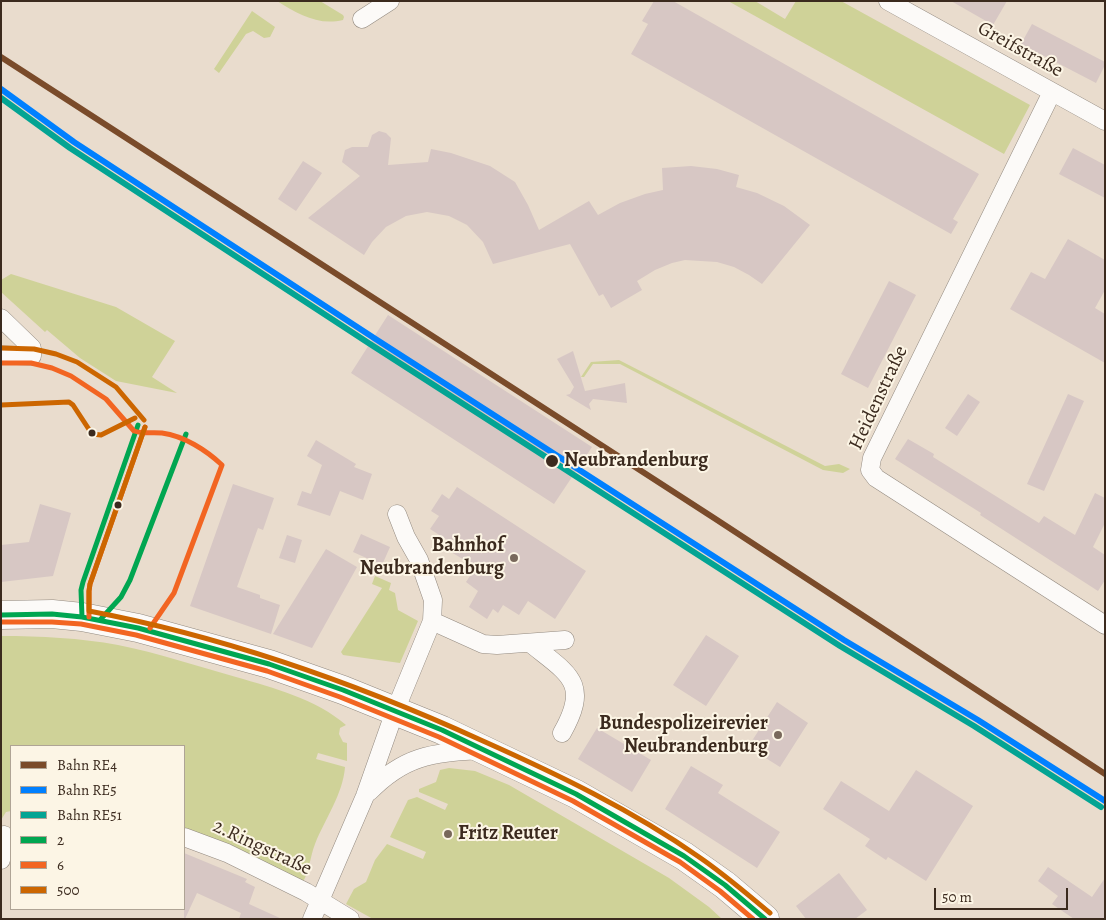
<!DOCTYPE html>
<meta charset="utf-8">
<style>
body{margin:0}
#map{position:relative;width:1106px;height:920px;overflow:hidden;background:#e9dccd;font-family:Alegreya,serif}
canvas{display:block}
.frame{position:absolute;inset:0;border:2px solid #3b2a1e;pointer-events:none}
.legend{position:absolute;left:10px;top:745px;width:175px;height:165px;box-sizing:border-box;background:#fcf5e5;border:1px solid #afa495;margin:0;padding:6px 9px;list-style:none;font-size:15px;color:#3b2a1e}
.legend li{display:flex;align-items:center;gap:10px;height:25px}
.legend b{width:25px;border:1px solid #afa495}
.scale{position:absolute;left:934px;top:888px;width:134px;height:22px;box-sizing:border-box;border:2px solid #3b2a1e;border-top:0;padding-left:6px;font-size:15px;line-height:18px;white-space:nowrap;color:#3b2a1e;-webkit-text-stroke:4px #fcf5e5;paint-order:stroke}
</style>
<div id="map">
<canvas width="1106" height="920"></canvas>
<div class="frame"></div>
<ul class="legend">
<li><b style="height:6px;background:#7a4b2a"></b>Bahn RE4</li>
<li><b style="height:6px;background:#0080ff"></b>Bahn RE5</li>
<li><b style="height:6px;background:#03a493"></b>Bahn RE51</li>
<li><b style="height:6px;background:#00a651"></b>2</li>
<li><b style="height:6px;background:#f26522"></b>6</li>
<li><b style="height:6px;background:#c60"></b>500</li>
</ul>
<div class="scale">50 m</div>
</div>
<script>
const g = document.querySelector('canvas').getContext('2d');
g.lineJoin = 'round';
function fill(path, color) {
  g.fillStyle = color;
  g.fill(path, 'evenodd');
}
function strokePath(path, color, width, dash) {
  g.strokeStyle = color;
  g.lineWidth = width;
  g.lineCap = dash ? 'butt' : 'round';
  g.setLineDash(dash || []);
  g.stroke(path);
}
function drawText(font, color, halo, rows, align = 'center') {
  g.font = font + ' Alegreya,serif';
  g.lineWidth = 4;
  g.setLineDash([]);
  g.textBaseline = 'middle';
  g.strokeStyle = halo;
  g.fillStyle = color;
  for (const [text, x, y, turn = 0] of rows) {
    g.save();
    g.translate(x, y);
    g.rotate((+turn || 0) * Math.PI / 180);
    g.textAlign = isNaN(turn) ? turn : align;
    if (halo) g.strokeText(text, 0, 0);
    g.fillText(text, 0, 0);
    g.restore();
  }
}
const green = new Path2D(`
 M277 1H320L343 15 344 17 343 20C318 26 298 14 277 1Z
 M728 1H755L785 19 796 1H841L1030 105 1004 154Z
 M252 11 275 27 270 37 264 38 253 31 246 34 219 73 214 69Z
 M11 274 116 307 175 341 152 377 177 393 116 381 80 358 47 330 45 332 1 292V280Z
 M619 360 825 466 839 464 850 469 843 473 823 470 620 364H593L584 377H581L591 362Z
 M375 576 391 583 389 590 395 593 398 610 418 621 400 663 343 655 341 652 382 588 372 584Z
 M1 636C41 636 80 638 118 645 158 653 197 666 236 677 274 688 316 699 346 725L340 728 339 734 343 742 347 743V761L318 753 316 759 345 767C343 794 325 819 315 844 310 857 310 869 303 882L184 830V746H11V811L6 812 1 820Z
 M449 768 475 771 509 785 669 878 709 907 722 919H373L346 904 354 889 366 882 375 860 387 844 423 859 426 852 390 837 408 800 417 797 445 810 448 804 419 792V789L436 782 440 770Z`);
const building = new Path2D(`
 M654 1H673L979 174 953 219 958 222 951 234 631 54 648 24 642 21Z
 M951 1H1007L993 25Z
 M1032 24 1105 62V65L1096 83 1021 44Z
 M379 131 386 133 391 138 388 165 428 162 431 149 451 153 490 166 515 182 528 205 539 230 589 201 598 215 620 203 645 194 663 190 662 168 691 166 717 169 739 175 736 187 757 193 784 206 810 225 762 284 749 275 734 267 717 262 685 260 672 263 655 270 637 281 642 290 611 308 603 294 599 296 570 244 493 264 483 242 467 225 449 216 427 212 406 216 386 227 372 242 364 255 308 218 360 176 342 162 345 150 352 147H368L372 135Z
 M1073 148 1105 165V198L1059 174Z
 M303 161 322 173 296 211 278 199Z
 M1068 239 1105 260V290L1095 308 1105 314V363L1010 309 1031 272 1045 279Z
 M889 281 916 295 868 388 841 374Z
 M388 315 592 447 554 504 351 373Z
 M573 351 585 391 625 383 627 403 593 399 589 404 591 410 566 395 570 394 574 387 557 359Z
 M968 394 980 402 957 436 945 428Z
 M1068 394 1084 401 1044 491 1027 484Z
 M908 439 934 454 933 457 1039 523 1044 516 1075 535 1095 493 1105 498V523L1093 547 1105 555V580L1098 591 980 515 981 513 895 459Z
 M316 440 356 464 354 467 372 474 363 500 340 491 330 516 297 505 302 491 311 494 322 465 307 456Z
 M233 484 274 498 263 530 258 528 237 587 260 595V598L280 605 271 634 190 606Z
 M457 487 586 571 555 619 528 601 519 615 503 605 498 613 493 609 487 619 469 607 478 591 466 582 476 567 451 552 455 545 430 529 439 516 431 511 442 494 449 499Z
 M40 504 71 513 53 576 1 582V545L29 542Z
 M361 534 390 547 382 565 353 552Z
 M287 535 302 540 295 563 279 558Z
 M326 549 357 567 312 648 273 634Z
 M706 635 739 656 706 706 673 685Z
 M777 702 808 723 780 767 748 747Z
 M597 728 651 760 632 792 578 759Z
 M691 766 723 785 718 793 780 832 757 868 665 809Z
 M916 770 973 806 926 881 888 857 886 860 865 846 870 839 823 809 841 781 889 811Z
 M184 853 247 879 245 882 255 887 249 904 282 919H239L241 913 197 893 185 919H184Z
 M1048 867 1092 897 1105 878V919H1074L1052 904 1058 896 1038 881Z
 M839 873 867 910 855 919H806L796 906Z`);
const minor = new Path2D(`
 M888 1 1105 121
 M362 19 390 1
 M1052 92 872 458 870 470 876 478 1105 625
 M1 318 32 348V356L1 355
 M397 514 406 537 419 560 433 600 432 621 483 644 497 645 565 640
 M530 643C568 674 591 682 562 733
 M369 792C404 756 431 753 479 750
 M184 837 227 853 306 892 350 919
 M1 860 4 835
 M312 919 365 796 395 711 432 621`);
const primary = new Path2D(`
 M1 615 52 614 82 617 138 628 269 664 343 690 442 730 576 794 684 856 725 885 765 919`);
const bus1 = new Path2D(`
 M1 615 52 614 82 617 138 628 269 664 343 690 442 730 576 794 684 856 725 885 765 919
 M82 617 81 590 83 582 138 425
 M100 620 121 597 130 580 186 434`);
const bus2 = new Path2D(`
 M1 363H31L52 368 71 376 106 399 134 431C143 434 153 432 162 433 184 436 206 450 222 465L174 593 150 628
 M89 617V591L90 584 145 427
 M1 622H52L81 624 136 635 267 671 340 697 439 737 573 801 680 862 720 891 753 919`);
const bus3 = new Path2D(`
 M1 348 34 349 56 354 77 362 116 387 144 420
 M1 405 69 402 73 405 92 434 101 435 135 418
 M145 427 90 584 89 591V611C226 637 356 683 483 741 557 774 632 810 699 857 724 874 747 894 770 913`);
const rail1 = new Path2D(`
 M1 57 714 518 1105 774`);
const rail2 = new Path2D(`
 M1 89 74 142 374 338 844 640 978 720 1105 801`);
const rail3 = new Path2D(`
 M1 98 70 148 370 344 840 646 974 726 1101 807`);
const markers = [
 [92,433,4.5,"#3b2a1e"],
 [552,461,7,"#3b2a1e"],
 [118,505,4.5,"#3b2a1e"],
 [514,558,5,"#78685b"],
 [778,735,5,"#78685b"],
 [448,834,5,"#78685b"]
];
const streetNames = [
 ["Greifstraße",1020,50,29],
 ["Heidenstraße",879,398,-65],
 ["2.Ringstraße",262,848,25]
];
const stopNames = [
 ["Neubrandenburg",564,461]
];
const poiNames = [
 ["Bahnhof",504,546],
 ["Neubrandenburg",504,569],
 ["Bundespolizeirevier",768,724],
 ["Neubrandenburg",768,747],
 ["Fritz Reuter",458,834,"left"]
];
fill(green, '#cfd298');
fill(building, '#d7c7c4');
strokePath(minor, '#938a80', 19);
strokePath(primary, '#938a80', 29);
strokePath(minor, '#fcfaf8', 18);
strokePath(primary, '#fcfaf8', 28);
strokePath(bus1, '#00a651', 5);
strokePath(bus2, '#f26522', 5);
strokePath(bus3, '#c60', 5);
strokePath(rail1, '#7a4b2a', 6);
strokePath(rail2, '#0080ff', 6);
strokePath(rail3, '#03a493', 6);
for (const [x, y, r, color] of markers) {
  const dot = new Path2D();
  dot.arc(x, y, r, 0, 2 * Math.PI);
  g.fillStyle = color;
  g.fill(dot);
  strokePath(dot, '#fcf5e5', 2);
}
drawText('20px', '#3b2a1e', '#fcf5e5', streetNames);
drawText('bold 20px', '#3b2a1e', '#fcf5e5', stopNames, 'left');
drawText('bold 20px', '#3b2a1e', '#fcf5e5', poiNames, 'right');
</script>
